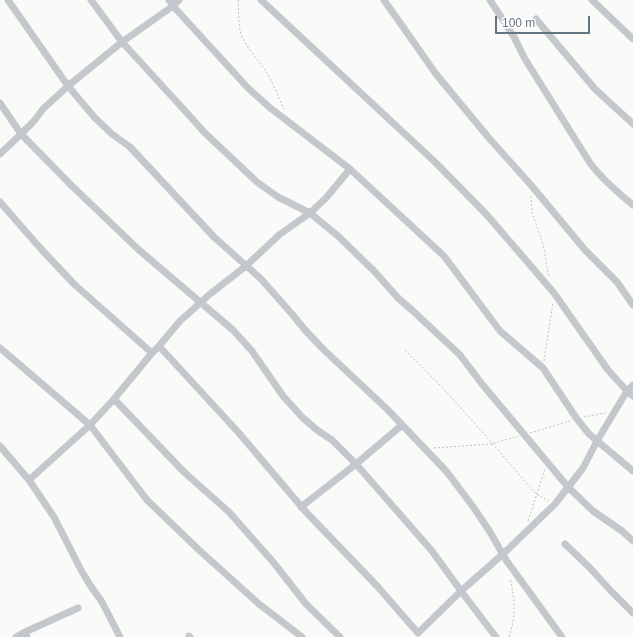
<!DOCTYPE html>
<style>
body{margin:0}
#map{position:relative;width:633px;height:637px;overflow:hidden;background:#fafaf8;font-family:Helvetica,sans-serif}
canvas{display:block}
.scale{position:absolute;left:495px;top:16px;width:95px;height:18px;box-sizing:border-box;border:2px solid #657683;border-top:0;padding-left:5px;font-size:12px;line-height:14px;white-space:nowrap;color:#657683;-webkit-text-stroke:3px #fff;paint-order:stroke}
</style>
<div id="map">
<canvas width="633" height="637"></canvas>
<div class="scale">100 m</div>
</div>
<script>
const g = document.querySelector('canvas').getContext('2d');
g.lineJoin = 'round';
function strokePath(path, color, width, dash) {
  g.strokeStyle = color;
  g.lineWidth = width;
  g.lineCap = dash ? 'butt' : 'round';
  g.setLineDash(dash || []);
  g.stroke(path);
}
const path = new Path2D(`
 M238 0C239 12 238 22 241 34 246 48 259 60 267 73 274 85 278 97 284 109
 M531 196 532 213 541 238 545 254 547 268 549 276
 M405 350 444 389 485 435 536 494 549 501
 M544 361 553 302
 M584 417 605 413
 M530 433 570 421
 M434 448 492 444 518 436
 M528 521 545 469
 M509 637C516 617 515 598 510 578`);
const street = new Path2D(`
 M8 0 68 86 122 42 173 6 179 0
 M91 0 122 42 187 113 205 133 257 182 278 197 310 213 338 236 375 272 397 297 413 311 460 355 482 384 568 487 593 511 622 531 633 541
 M169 0 173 6 248 88 269 107 350 169
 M261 0 436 163 487 215 554 293 608 370 627 391 633 396
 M384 0 436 74 488 137 531 185 585 250 617 282 633 305
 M490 0 514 37 525 59 590 163C602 179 617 192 633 205
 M592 0 633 39
 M536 19 595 89 633 124
 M0 103 21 134 72 186 139 250 233 330 252 351 283 396 302 417 317 430 332 440 356 464 402 425
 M0 154 21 134 34 121 43 109 68 86 95 118 112 134 130 147 214 237 261 279 292 314 305 330 323 349 388 410 447 472 474 508 490 532 506 560 562 637
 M0 202 41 249 74 284 152 353
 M159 346 180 321 210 294 246 266 279 235 310 213 326 198 350 169 444 256 500 331 543 368 577 419 589 434 633 471
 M0 348 90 425 29 480
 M114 399 90 425 147 500 199 550 259 604 302 637
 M0 446 29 480 54 517 81 570 90 585 102 602 120 637
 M301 507 356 464 432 551 461 591 503 554 555 504 583 468 597 441 627 391 633 385
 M565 544 590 568 612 592 633 613
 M25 632 78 608
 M16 637 25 632 27 637
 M189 637V636L190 637
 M340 637 306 604 274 563 229 512 184 472 114 399 152 353 159 346 238 432 306 512 378 587 418 633 461 591 496 637`);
strokePath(path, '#bbbfc2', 1, [2, 2]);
strokePath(street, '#c3c8cc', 7);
</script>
